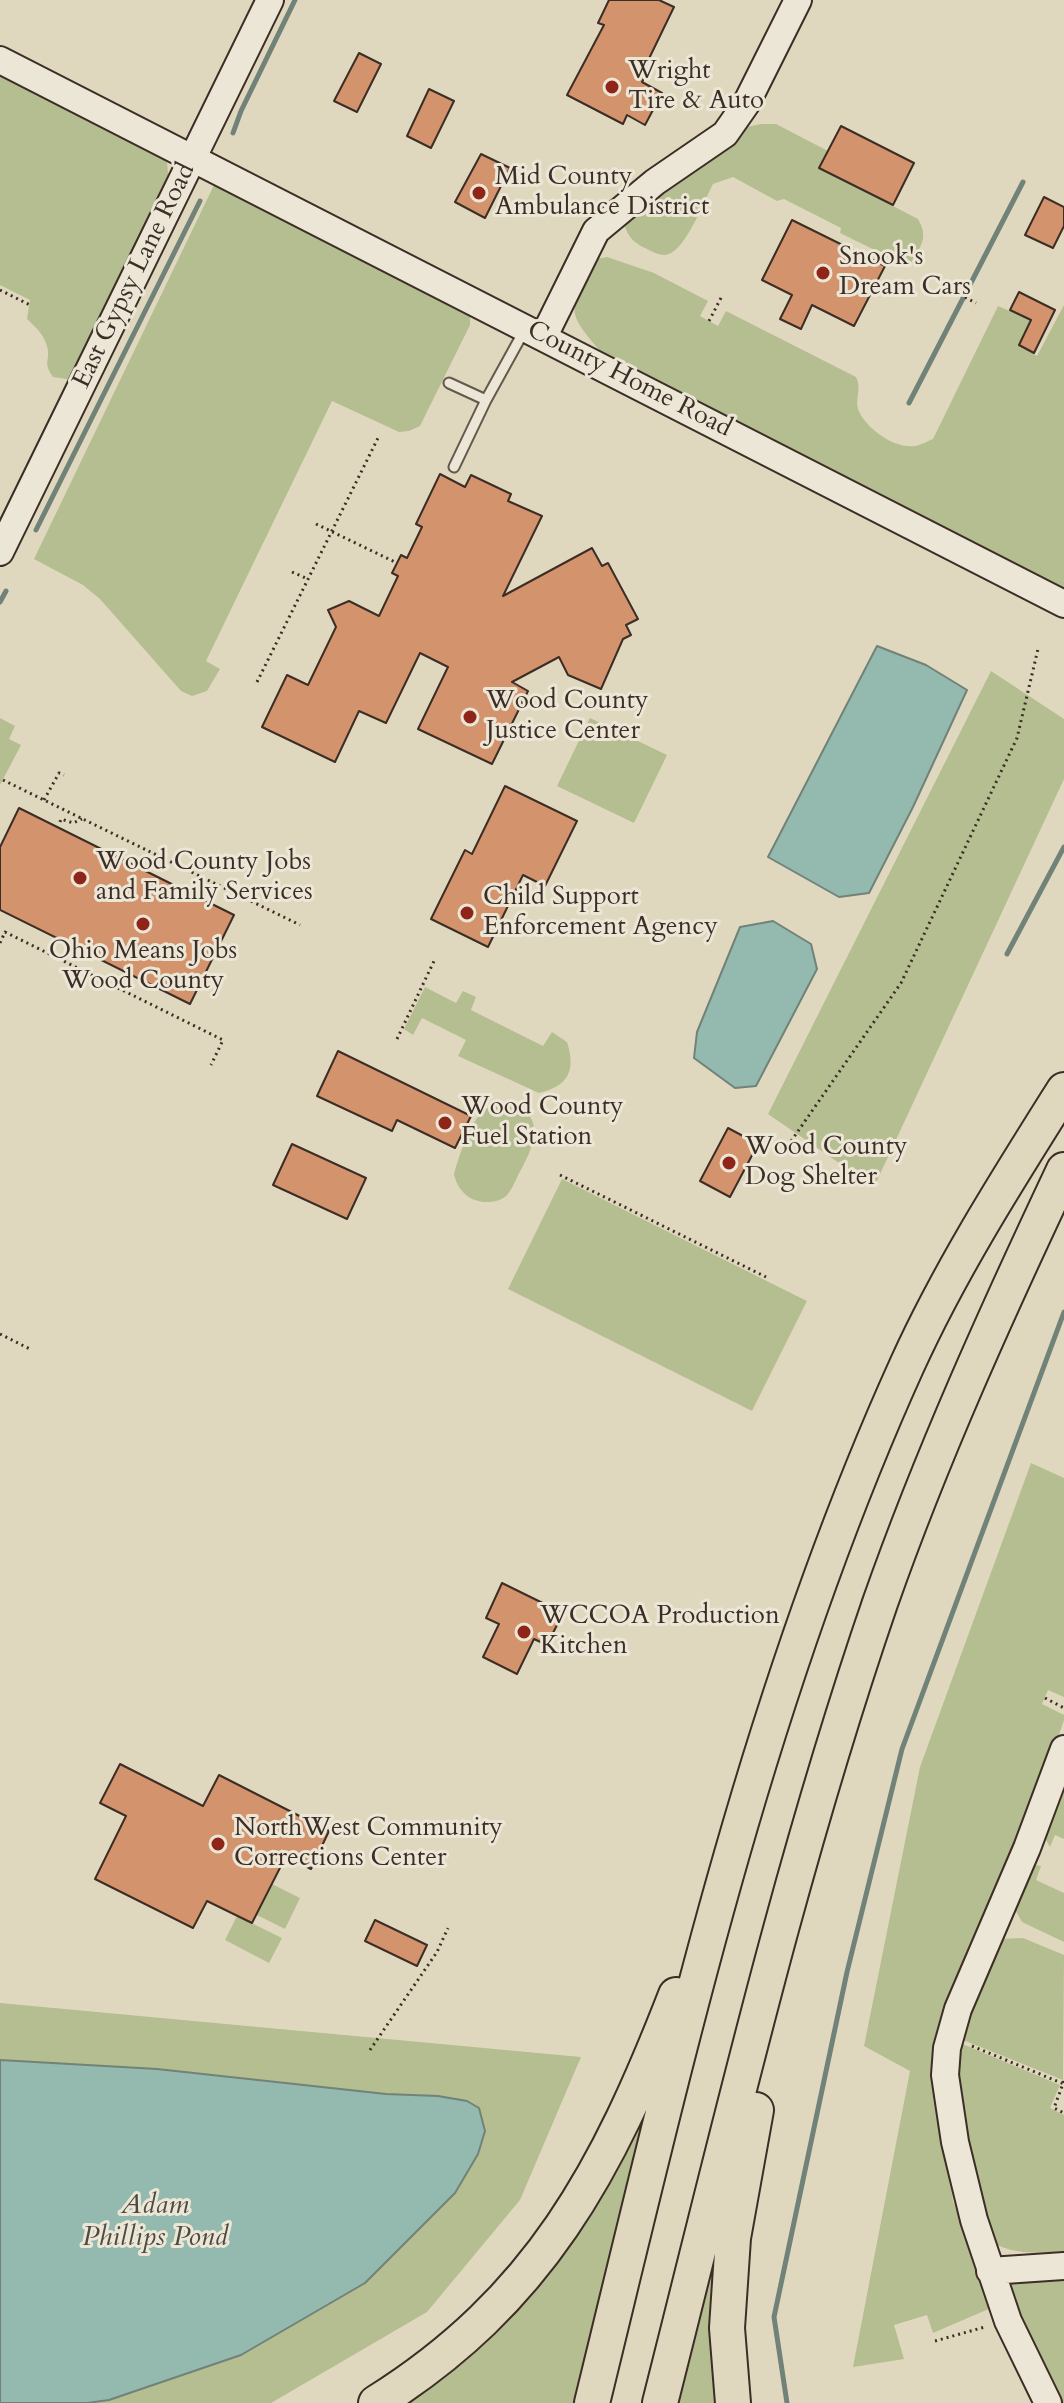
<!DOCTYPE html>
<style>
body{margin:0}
canvas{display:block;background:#e0d8be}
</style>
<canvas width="1064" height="2403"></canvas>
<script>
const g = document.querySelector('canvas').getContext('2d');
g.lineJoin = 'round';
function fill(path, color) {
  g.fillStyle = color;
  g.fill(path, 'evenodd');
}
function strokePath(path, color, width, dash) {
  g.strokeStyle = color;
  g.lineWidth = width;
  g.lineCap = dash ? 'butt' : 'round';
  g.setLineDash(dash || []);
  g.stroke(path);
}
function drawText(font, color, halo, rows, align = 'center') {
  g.font = font + ' Cardo,serif';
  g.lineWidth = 6;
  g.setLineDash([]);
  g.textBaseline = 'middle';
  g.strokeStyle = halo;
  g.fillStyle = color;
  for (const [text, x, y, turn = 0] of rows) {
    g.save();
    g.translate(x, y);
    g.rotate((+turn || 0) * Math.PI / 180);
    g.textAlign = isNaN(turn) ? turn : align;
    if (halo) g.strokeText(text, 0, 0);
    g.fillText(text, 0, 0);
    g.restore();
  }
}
const green = new Path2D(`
 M0 72 160 154 167 162 169 183 72 380 53 377C42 361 51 362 47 346 44 335 35 326 27 319L30 300 0 285Z
 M761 124H776L828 151 820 168 918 219C930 239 919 248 909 267L840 233 841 228 784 199 777 201 733 177 713 184C704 201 687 247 669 254 661 257 653 252 645 248 631 241 627 235 623 220L747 127Z
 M214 185H226L470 311V325L420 426 409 431 399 432 332 401 206 661 220 669 207 691 192 696 181 691 100 599 83 585 34 559Z
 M607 257 654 273 708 301 700 316 718 326 726 311 856 377C862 388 855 398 858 409 865 428 894 449 915 446 921 445 928 441 933 439L998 306 1031 320 1020 345 1037 356 1064 305V591L604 355C566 312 568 312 591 260Z
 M991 671 1064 719V779L874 1187 768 1114Z
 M0 718 15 726 9 739 21 745 0 785Z
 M590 718 667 755 634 823 557 786Z
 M425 987 456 1003 463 991 476 997 471 1010 543 1046 552 1032 567 1042C576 1070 569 1086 539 1093L458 1056 466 1040 422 1018 413 1035 404 1029Z
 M497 1104C542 1105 540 1135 523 1166 518 1174 514 1186 508 1194 498 1206 472 1204 463 1192 458 1187 456 1181 454 1175 457 1160 472 1118 485 1109 489 1107 493 1106 497 1104Z
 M562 1179 807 1301 752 1411 508 1289Z
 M1031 1463 1064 1478V1697L1048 1690 1042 1704 1064 1715V1720L937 2088 953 2201 991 2308 933 2333 927 2315 894 2325 904 2359 853 2367 910 2071 864 2046 920 1767Z
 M1064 1776V1839L1055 1835 1050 1847 1042 1833Z
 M1030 1864 1041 1866 1036 1880 1064 1893V1942L1022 1922 1012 1904Z
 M272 1884 300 1898 285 1929 257 1915Z
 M237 1916 282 1938 269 1963 225 1940Z
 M1023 1938 1064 1955 1063 2080 963 2040 960 2030 996 1939Z
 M0 2003 581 2057 520 2200 427 2312 271 2403H0Z
 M960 2043 1060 2085 1050 2108 1064 2115V2251C1035 2254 1010 2255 985 2238L952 2076Z
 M638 2124 642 2125 573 2403H401Z
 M711 2260 717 2269V2403H677Z
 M1064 2270V2403H1058L1007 2289 1011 2278Z`);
const water = new Path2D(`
 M877 646 926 665 967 690 913 807 869 893 839 897 768 857Z
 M773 921 811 944 817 969 756 1086 735 1088 694 1058 697 1032 740 927Z
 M0 2060 157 2069 386 2094 438 2096 467 2101 479 2108 485 2131 478 2154 455 2193 365 2283 241 2355 109 2400 87 2403H0Z`);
const stream = new Path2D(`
 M233 133 241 111 295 0
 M909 403 1023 182
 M36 530 200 201
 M0 602 6 591
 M1007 954 1064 847
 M787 2403 774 2317 847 1972 902 1749 1064 1312`);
const building = new Path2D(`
 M609 0H659L674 7 643 71 647 73 642 82 662 93 645 125 627 115 623 124 567 95 604 25 598 23Z
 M359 53 381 64 357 112 334 101Z
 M429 89 454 101 431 148 407 136Z
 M841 126 914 163 893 205 819 168Z
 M481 154 510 168 485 218 455 202Z
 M1044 197 1064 207V226L1053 248 1025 235Z
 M792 220 885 266 854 326 812 305 801 329 780 319 792 295 762 280Z
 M1019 292 1055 310 1034 353 1019 345 1031 320 1010 310Z
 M440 474 465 487 471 475 511 494 508 501 542 516 503 596 592 548 602 566 608 563 638 619 626 625 631 635 623 639 601 689 568 675 559 657 512 682 528 691 492 764 418 729 448 667 420 653 386 723 359 711 335 762 262 727 287 675 308 685 336 627 328 610 349 601 379 616 398 576 392 573 401 555 407 558 422 527 416 524Z
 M505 786 577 821 545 886 523 875 488 947 431 919 465 850 472 854Z
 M19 808 234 915 190 1004 0 910V847Z
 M338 1051 471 1116 455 1148 397 1120 392 1131 317 1096Z
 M728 1128 758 1144 730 1197 700 1181Z
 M292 1144 366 1178 347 1219 273 1185Z
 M502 1583 563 1613 547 1645 534 1639 517 1674 483 1657 499 1624 486 1618Z
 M120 1764 203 1806 219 1775 329 1831 311 1869 286 1856 252 1923 207 1901 193 1928 95 1879 126 1816 100 1803Z
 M375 1920 427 1945 417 1966 365 1941Z`);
const path = new Path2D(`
 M949 289 976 303
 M0 290 30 305
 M709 321 722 296
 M316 524 397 563
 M292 572 308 579
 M257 682 378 438
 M3 780 300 925
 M44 800 59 773 64 775
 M60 822 61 819 73 823 82 819
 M0 943 5 932 223 1040 211 1065
 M397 1039 435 959
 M777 1151 787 1147 901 983 1017 738 1038 649
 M560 1175 766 1277
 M0 1334 32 1350
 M1045 1698 1064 1708
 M972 2046 1064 2084
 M370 2050 437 1952 448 1928
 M1064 2081 1054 2108 1064 2113
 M935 2341 985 2327`);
const lane = new Path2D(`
 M449 383 486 400 524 331
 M454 467 486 400`);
const secondary = new Path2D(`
 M0 60 1064 604
 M544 336 596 231 655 182 725 134 746 104 798 0
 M0 552 270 0
 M990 2271 1064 2266
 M1048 2403 1008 2321 974 2220 955 2142 945 2075 947 2048 958 2009 1027 1848 1064 1749`);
const highway = new Path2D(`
 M376 2403C540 2300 608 2170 676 1995
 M592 2403C678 2052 757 1696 907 1365 950 1270 1008 1179 1064 1090
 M660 2403C728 2135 790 1865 880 1603 932 1455 997 1312 1064 1170
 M733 2403 727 2328 733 2238 756 2110`);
const markers = [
 [612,87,8,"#8f2418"],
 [479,193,8,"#8f2418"],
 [823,273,8,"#8f2418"],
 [470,717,8,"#8f2418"],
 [80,878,8,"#8f2418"],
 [467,913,8,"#8f2418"],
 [143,924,8,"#8f2418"],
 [445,1123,8,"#8f2418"],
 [729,1163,8,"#8f2418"],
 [524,1632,8,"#8f2418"],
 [218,1844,8,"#8f2418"]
];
const poiNames = [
 ["Wright",628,72],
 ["Tire & Auto",628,102],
 ["Mid County",495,178],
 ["Ambulance District",495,208],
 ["Snook's",839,258],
 ["Dream Cars",839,288],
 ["Wood County",486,702],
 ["Justice Center",486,732],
 ["Wood County Jobs",96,863],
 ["and Family Services",96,893],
 ["Child Support",483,898],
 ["Enforcement Agency",483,928],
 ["Ohio Means Jobs",143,952,"center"],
 ["Wood County",143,982,"center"],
 ["Wood County",461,1108],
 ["Fuel Station",461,1138],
 ["Wood County",745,1148],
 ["Dog Shelter",745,1178],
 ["WCCOA Production",540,1617],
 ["Kitchen",540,1647],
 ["NorthWest Community",234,1829],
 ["Corrections Center",234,1859]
];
const streetNames = [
 ["East Gypsy Lane Road",135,276,-64],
 ["County Home Road",629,380,27]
];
const waterNames = [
 ["Adam",155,2207],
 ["Phillips Pond",155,2239]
];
fill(green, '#b5be90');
fill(water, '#94baaf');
strokePath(water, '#718278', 2);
strokePath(stream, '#718278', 5);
fill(building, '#d3936d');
strokePath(building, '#3c2d26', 2);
strokePath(lane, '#65584c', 13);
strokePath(secondary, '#3c2d26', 30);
strokePath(highway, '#3c2d26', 38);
strokePath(path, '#3c2d26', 3, [2, 4]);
strokePath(lane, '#ebe6d5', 9);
strokePath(secondary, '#ebe6d5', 26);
strokePath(highway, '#e0d8be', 34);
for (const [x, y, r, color] of markers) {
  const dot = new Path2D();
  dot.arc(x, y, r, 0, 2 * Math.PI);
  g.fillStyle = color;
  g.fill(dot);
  strokePath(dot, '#ebe6d5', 3);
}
drawText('26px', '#3c2d26', '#ebe6d5', poiNames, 'left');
drawText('26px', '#3c2d26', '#ebe6d5', streetNames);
drawText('italic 28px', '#4e4941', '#ebe6d5', waterNames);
</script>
